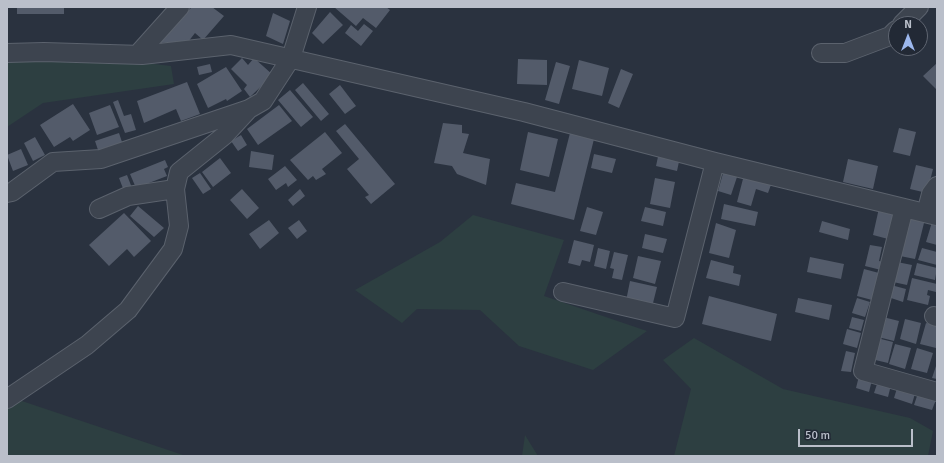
<!DOCTYPE html>
<style>
body{margin:0}
#map{position:relative;width:944px;height:463px;overflow:hidden;background:#2a323f;font-family:Signika,sans-serif}
canvas{display:block}
.frame{position:absolute;inset:0;border:8px solid #babfca;pointer-events:none}
.north{position:absolute;left:888px;top:16px;width:40px;height:40px;box-sizing:border-box;background:#222935;border:1px solid #5f6571;border-radius:50%;rotate:0deg;font-size:11px;font-weight:700;line-height:16px;text-align:center;color:#babfca}
.north::after{content:'';display:block;margin:auto;width:14px;height:18px;background:#9cb7ed;clip-path:polygon(50% 0,100% 100%,50% 72%,0 100%)}
.scale{position:absolute;left:798px;top:429px;width:115px;height:18px;box-sizing:border-box;border:2px solid #babfca;border-top:0;padding-left:5px;font-size:12px;line-height:14px;white-space:nowrap;color:#babfca;-webkit-text-stroke:3px #222935;paint-order:stroke}
</style>
<div id="map">
<canvas width="944" height="463"></canvas>
<div class="frame"></div>
<div class="north">N</div>
<div class="scale">50 m</div>
</div>
<script>
const g = document.querySelector('canvas').getContext('2d');
g.lineJoin = 'round';
function fill(path, color) {
  g.fillStyle = color;
  g.fill(path, 'evenodd');
}
function strokePath(path, color, width, dash) {
  g.strokeStyle = color;
  g.lineWidth = width;
  g.lineCap = dash ? 'butt' : 'round';
  g.setLineDash(dash || []);
  g.stroke(path);
}
const green = new Path2D(`
 M7 53 113 59 171 66 174 84 43 103 7 127Z
 M473 215 564 240 544 296 647 331 593 370 519 346 480 310 417 309 402 323 355 290 440 242Z
 M694 338 783 389 910 418 933 431 928 456H674L691 389 663 360Z
 M7 396 186 456H7Z
 M525 435 538 456H522Z`);
const building = new Path2D(`
 M17 7H64V14H17Z
 M192 7H212L224 16 203 40 195 33 188 42 156 43Z
 M334 7H386L390 10 376 28 363 18 356 26Z
 M330 12 343 25 323 44 312 33Z
 M273 13 290 21 283 44 266 36Z
 M364 24 373 31 361 46 345 33 351 25 358 31Z
 M242 58 248 65 254 58 273 75 250 97 244 89 247 85 231 69Z
 M518 59 547 60V85L517 84Z
 M579 60 609 68 602 96 572 89Z
 M556 62 570 66 559 104 545 100Z
 M937 63V90L923 76Z
 M210 64 212 72 199 75 197 67Z
 M226 67 242 91 227 101 226 99 208 108 197 84Z
 M621 69 633 74 619 108 608 103Z
 M187 82 200 114 181 121 176 109 144 123 137 101Z
 M303 83 329 114 321 121 295 90Z
 M340 85 356 106 345 114 329 94Z
 M290 90 313 117 301 127 278 100Z
 M118 100 124 116 131 114 136 130 125 133 113 102Z
 M73 104 90 130 73 141 70 137 54 147 40 125Z
 M110 105 119 127 97 135 89 113Z
 M279 105 292 121 258 145 247 129Z
 M443 123 462 125V133L469 134 463 153 490 159 486 185 457 174 452 166 434 163Z
 M345 124 395 184 371 204 365 197 369 195 347 169 359 159 336 131Z
 M899 128 916 132 910 156 893 152Z
 M325 132 342 153 322 169 326 174 316 180 313 176 308 180 290 160Z
 M528 132 558 139 549 177 520 170Z
 M119 133 123 145 99 153 95 141Z
 M570 133 594 139 574 220 511 204 516 183 555 192Z
 M241 135 247 145 238 151 231 141Z
 M35 137 45 155 33 161 24 143Z
 M21 149 28 165 13 171 7 155Z
 M251 151 274 155 272 170 249 167Z
 M659 152 680 157 677 171 656 166Z
 M594 154 616 159 612 173 591 168Z
 M220 158 231 173 213 187 202 172Z
 M848 159 878 166 873 189 843 182Z
 M165 160 168 167 164 169 167 176 136 188 130 174Z
 M916 165 933 169 927 193 910 189Z
 M285 166 297 180 288 187 286 183 276 190 268 179Z
 M724 170 738 174 731 195 718 191Z
 M200 173 211 189 203 194 192 178Z
 M127 175 132 188 124 191 119 178Z
 M744 175 772 182 768 193 756 189 751 206 737 202Z
 M655 178 675 182 670 208 650 204Z
 M242 189 259 208 247 219 230 200Z
 M300 189 305 196 293 206 288 200Z
 M724 204 758 212 755 226 721 219Z
 M138 206 164 228 154 237 130 216Z
 M587 207 603 212 596 235 580 231Z
 M645 207 666 212 663 226 641 221Z
 M879 208 895 212 888 239 873 235Z
 M124 213 151 241 134 257 127 249 109 266 89 245Z
 M910 216 925 219 915 259 900 256Z
 M269 220 279 233 260 249 249 234Z
 M299 220 307 231 297 239 288 228Z
 M822 221 850 229 848 240 819 232Z
 M932 222 937 223V245L926 242Z
 M716 223 736 230 729 258 709 253Z
 M645 234 667 239 663 253 642 248Z
 M574 240 594 245 590 262 582 260 580 266 568 263Z
 M870 245 882 247 879 261 883 262 881 270 865 266Z
 M598 248 610 251 606 269 594 266Z
 M922 248 937 252V265L918 260Z
 M614 252 628 255 622 280 612 278 614 269 610 268Z
 M638 256 661 261 655 284 633 278Z
 M810 257 844 264 841 279 807 272Z
 M711 260 734 266 733 273 741 275 739 286 706 278Z
 M897 262 912 265 907 285 893 282Z
 M917 263 937 268 935 280 914 275Z
 M864 269 879 273 872 300 857 296Z
 M912 278 937 284 936 292 928 290 927 295 930 296 928 305 907 300Z
 M630 281 657 287 652 307 626 301Z
 M891 285 906 289 903 302 888 297Z
 M709 296 777 314 771 341 702 324Z
 M798 298 832 305 829 320 795 312Z
 M857 298 870 302 865 317 852 313Z
 M852 317 864 320 861 331 849 328Z
 M883 317 899 321 894 341 878 337Z
 M905 319 921 323 916 344 900 339Z
 M926 323 937 326 936 348 920 344Z
 M847 329 861 333 857 348 843 344Z
 M877 338 893 342 888 363 871 359Z
 M895 344 911 348 905 369 889 364Z
 M917 348 933 353 927 373 911 369Z
 M846 351 855 353 851 372 841 371Z
 M937 363V379L932 378Z
 M860 372 873 376 869 392 856 388Z
 M879 378 892 381 888 397 874 393Z
 M898 385 916 390 912 404 894 398Z
 M919 390 937 397 932 410 914 405Z`);
const minor = new Path2D(`
 M902 24 919 7
 M7 53 44 52 142 55 231 45 524 112 715 162 937 216
 M821 53H845L890 36 896 30
 M137 55 180 7
 M7 193 12 192 53 162 101 159 249 109 263 101 291 58 307 7
 M904 208 863 371 937 392
 M99 209 128 196 175 189
 M926 213 931 194 937 186
 M563 292 675 318 715 162
 M934 316 937 317
 M7 399 87 345 128 310 173 249 179 226 175 189 179 172 225 135 249 109`);
fill(green, '#2d3f41');
fill(building, '#535b6a');
strokePath(minor, '#5b626d', 20);
strokePath(minor, '#3d444f', 18);
</script>
